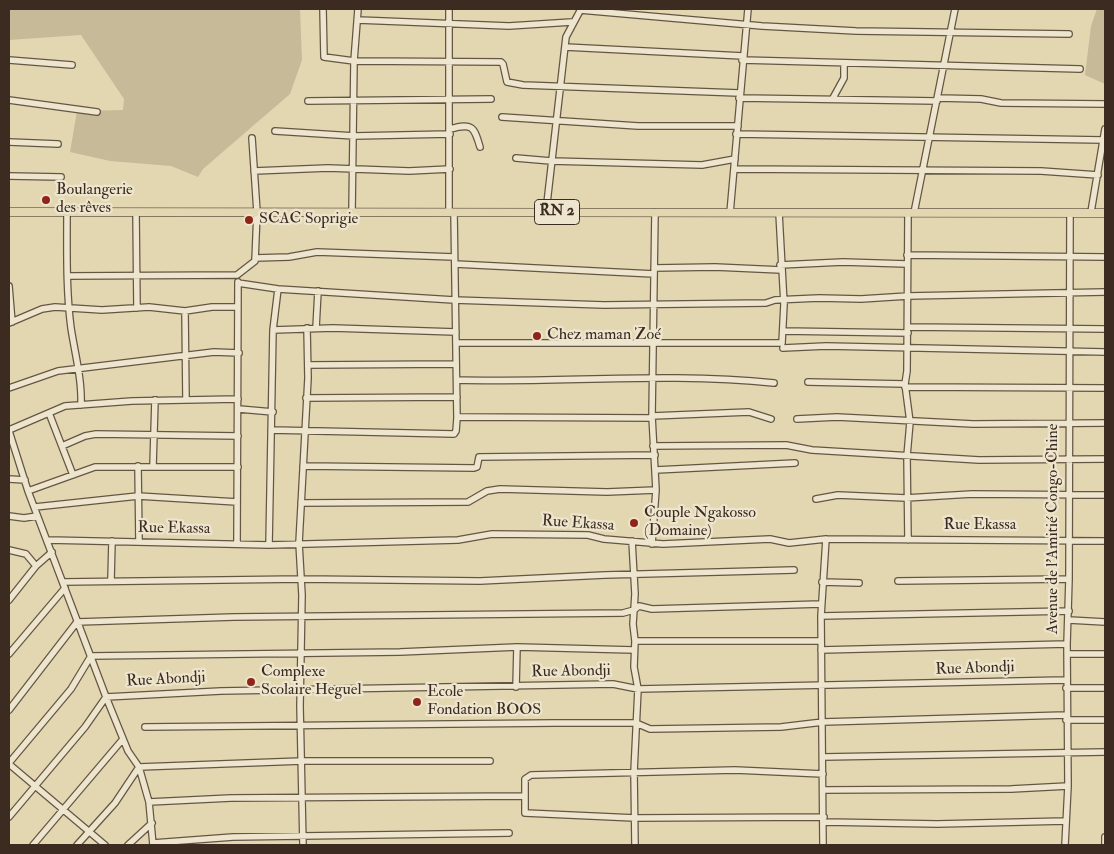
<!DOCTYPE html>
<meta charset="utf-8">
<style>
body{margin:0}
#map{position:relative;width:1114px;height:854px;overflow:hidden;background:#e3d7b2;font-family:"IM FELL Double Pica",serif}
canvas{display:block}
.frame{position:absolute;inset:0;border:10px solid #3b2b20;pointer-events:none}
</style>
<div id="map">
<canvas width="1114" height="854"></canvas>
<div class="frame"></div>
</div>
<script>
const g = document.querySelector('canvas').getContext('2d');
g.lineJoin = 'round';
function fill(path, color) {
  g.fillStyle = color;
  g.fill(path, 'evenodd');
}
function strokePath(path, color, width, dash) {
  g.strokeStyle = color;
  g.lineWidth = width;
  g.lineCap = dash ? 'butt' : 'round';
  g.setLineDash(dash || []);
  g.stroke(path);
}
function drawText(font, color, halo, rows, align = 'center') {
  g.font = font + ' "IM FELL Double Pica",serif';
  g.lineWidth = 4.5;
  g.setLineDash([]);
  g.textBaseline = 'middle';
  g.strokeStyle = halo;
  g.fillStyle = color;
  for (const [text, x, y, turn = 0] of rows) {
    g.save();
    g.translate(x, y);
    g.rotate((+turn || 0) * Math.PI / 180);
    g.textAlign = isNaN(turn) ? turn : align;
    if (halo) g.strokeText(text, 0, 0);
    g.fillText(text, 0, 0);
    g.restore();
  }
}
const green = new Path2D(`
 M9 9H300L302 60 290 94 203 169 198 177 171 166 110 161 70 152 77 111 123 110 124 99 81 35 9 40Z
 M1097 9H1105V84L1085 75 1091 26Z`);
const minor = new Path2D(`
 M323 9 324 57 354 61 501 62 503 64 507 82 523 85 739 93
 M449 9V212
 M580 10 762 26 856 31 1069 34
 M358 20 509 26 572 22
 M565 47 743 56
 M9 60 72 65
 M742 60 1080 69
 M739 98 937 101
 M833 98 844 78V64
 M938 98 981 99 1001 103 1105 104
 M9 100 97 112
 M308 101 491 99
 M502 117 638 126H738
 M450 129C472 123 474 126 480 147
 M275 131 354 136 450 134
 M736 134 1103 140
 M9 142 58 144
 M516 158 551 161 702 165 735 159
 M734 169 1041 171 1098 175
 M254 171 328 168 409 171 450 169
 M9 176 61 177
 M136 212 137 308
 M352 212 354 61 358 9
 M454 212 457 418
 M546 212 566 37 581 9
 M1091 212 1105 129
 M67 213C67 251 66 290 71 328 75 354 82 379 81 405
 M730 213 748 9
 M914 213 955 9
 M907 255 1105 257
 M255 258 289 257 317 252 454 257
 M455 264 654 274
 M780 265 843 262 907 264
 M654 268 715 267 781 270
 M68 276 237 275 255 261 257 212 252 138
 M238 283 278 289 454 300 604 305 766 303 775 300 819 298 861 299 908 296 1105 292
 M9 286 12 322
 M185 311 186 400
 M9 323 42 309 55 307 102 310 149 307 185 311 212 307H238
 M908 327 1105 329
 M316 328 318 291
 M273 330 333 328 456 332
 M783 331 908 333
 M456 343H782L784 304 779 213
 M783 348 826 346 1105 352
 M308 365 455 364
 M457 380C562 383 668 372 774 383
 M808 382 905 384
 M905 387 1105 388
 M9 388 58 371 214 352 239 353
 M306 398 457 397
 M239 409 273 412
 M49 413 73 475
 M652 416 749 412 771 419
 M797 419 837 417 973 424 1105 423
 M9 430 65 406 132 401 238 399
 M271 430 454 434 456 431 457 418 460 417 652 418
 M9 431 28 491 106 697 128 751 139 767 149 802 153 845
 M62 446 85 436 96 434 238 436
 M653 446 786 445 812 450 979 460 1105 459
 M138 466 139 542
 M153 466 155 400
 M303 466 474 468 477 467 479 457 655 455
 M656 470 795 463
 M9 479 25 480
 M28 491 95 467H238
 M816 499 838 495 906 498 972 494 1105 495
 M301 503 468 502 487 491 500 489 607 492 656 490
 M35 507 138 496 237 502
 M9 516 24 518 37 516
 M48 540 269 545 458 540 492 534 588 535 604 539 663 544 770 539 789 543 826 539 1105 541
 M908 540 907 456 910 422 905 384 907 371 908 213
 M632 541 635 594 633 624 635 641 634 667 638 689 634 772 635 845
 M237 544 238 282
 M652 544 656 490 652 416 655 212
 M269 545 273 330 278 289
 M9 550 26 554 36 566 52 552
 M111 580 112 541
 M898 581 1069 579
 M63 582 302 579 480 581 605 575 794 570
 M822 582 859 583
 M9 600 36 566
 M821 616 1069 611
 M1069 620 1105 622
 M635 641H821
 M821 650 1067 644
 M9 654 65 588
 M1067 654H1105
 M516 687 517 647
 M1066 688H1105
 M9 710 77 622 234 617 623 613 634 610 639 606 652 609 821 604
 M1066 720H1105
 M145 727 554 723H636L650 729 781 727 823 722 1066 715
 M823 757 1105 752
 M9 763 71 689 91 656 400 652 517 647 634 650
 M9 764 105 845
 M823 774 735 770 531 775 525 779V813L635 818 824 817
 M824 790 1011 789 1068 786
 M149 802 231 798 525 796
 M9 817 85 727 106 697 221 691 613 684 638 689 1066 680
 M825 822 937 824 1066 821
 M153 843 233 837 509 833
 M33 845 123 739
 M77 845 115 803 139 767 302 761H490
 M128 845 152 823
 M303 845 300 706 302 595 299 543 308 378 307 328
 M823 845 821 616 826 539
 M1065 845 1068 786 1067 644 1069 579 1070 213
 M1105 845V837`);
const highway = new Path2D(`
 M9 212 1105 213`);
const markers = [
 [46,200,5,"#8f2418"],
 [249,220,5,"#8f2418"],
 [537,336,5,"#8f2418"],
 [634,523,5,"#8f2418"],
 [251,682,5,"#8f2418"],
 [417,702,5,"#8f2418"]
];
const shields = [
 [557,212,45]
];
const shieldNames = [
 ["RN 2",557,212]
];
const poiNames = [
 ["Boulangerie",56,191],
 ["des rêves",56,209],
 ["SCAC Soprigie",259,220],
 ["Chez maman Zoé",547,336],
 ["Couple Ngakosso",644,514],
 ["(Domaine)",644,532],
 ["Complexe",261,673],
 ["Scolaire Heguel",261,691],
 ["Ecole",427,693],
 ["Fondation BOOS",427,711]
];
const streetNames = [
 ["Rue Ekassa",578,524,4],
 ["Rue Ekassa",980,526],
 ["Rue Ekassa",174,529,1],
 ["Avenue de l'Amitié Congo-Chine",1054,529,-90],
 ["Rue Abondji",975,669,-2],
 ["Rue Abondji",571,672,-1],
 ["Rue Abondji",166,680,-3]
];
fill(green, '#c6ba99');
strokePath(minor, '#655644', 8);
strokePath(highway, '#3b2b20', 9);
strokePath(minor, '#ede5cd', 5.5);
strokePath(highway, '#e3d7b2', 8);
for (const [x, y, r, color] of markers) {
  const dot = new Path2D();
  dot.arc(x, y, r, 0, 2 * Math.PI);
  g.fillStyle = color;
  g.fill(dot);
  strokePath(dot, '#ede5cd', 2);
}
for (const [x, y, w] of shields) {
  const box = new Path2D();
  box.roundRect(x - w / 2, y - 12.5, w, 25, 4);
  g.fillStyle = '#ede5cd';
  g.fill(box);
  strokePath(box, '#3b2b20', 1);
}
drawText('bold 15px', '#3b2b20', null, shieldNames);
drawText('16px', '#3b2b20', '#ede5cd', poiNames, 'left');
drawText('16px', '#3b2b20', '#ede5cd', streetNames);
</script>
